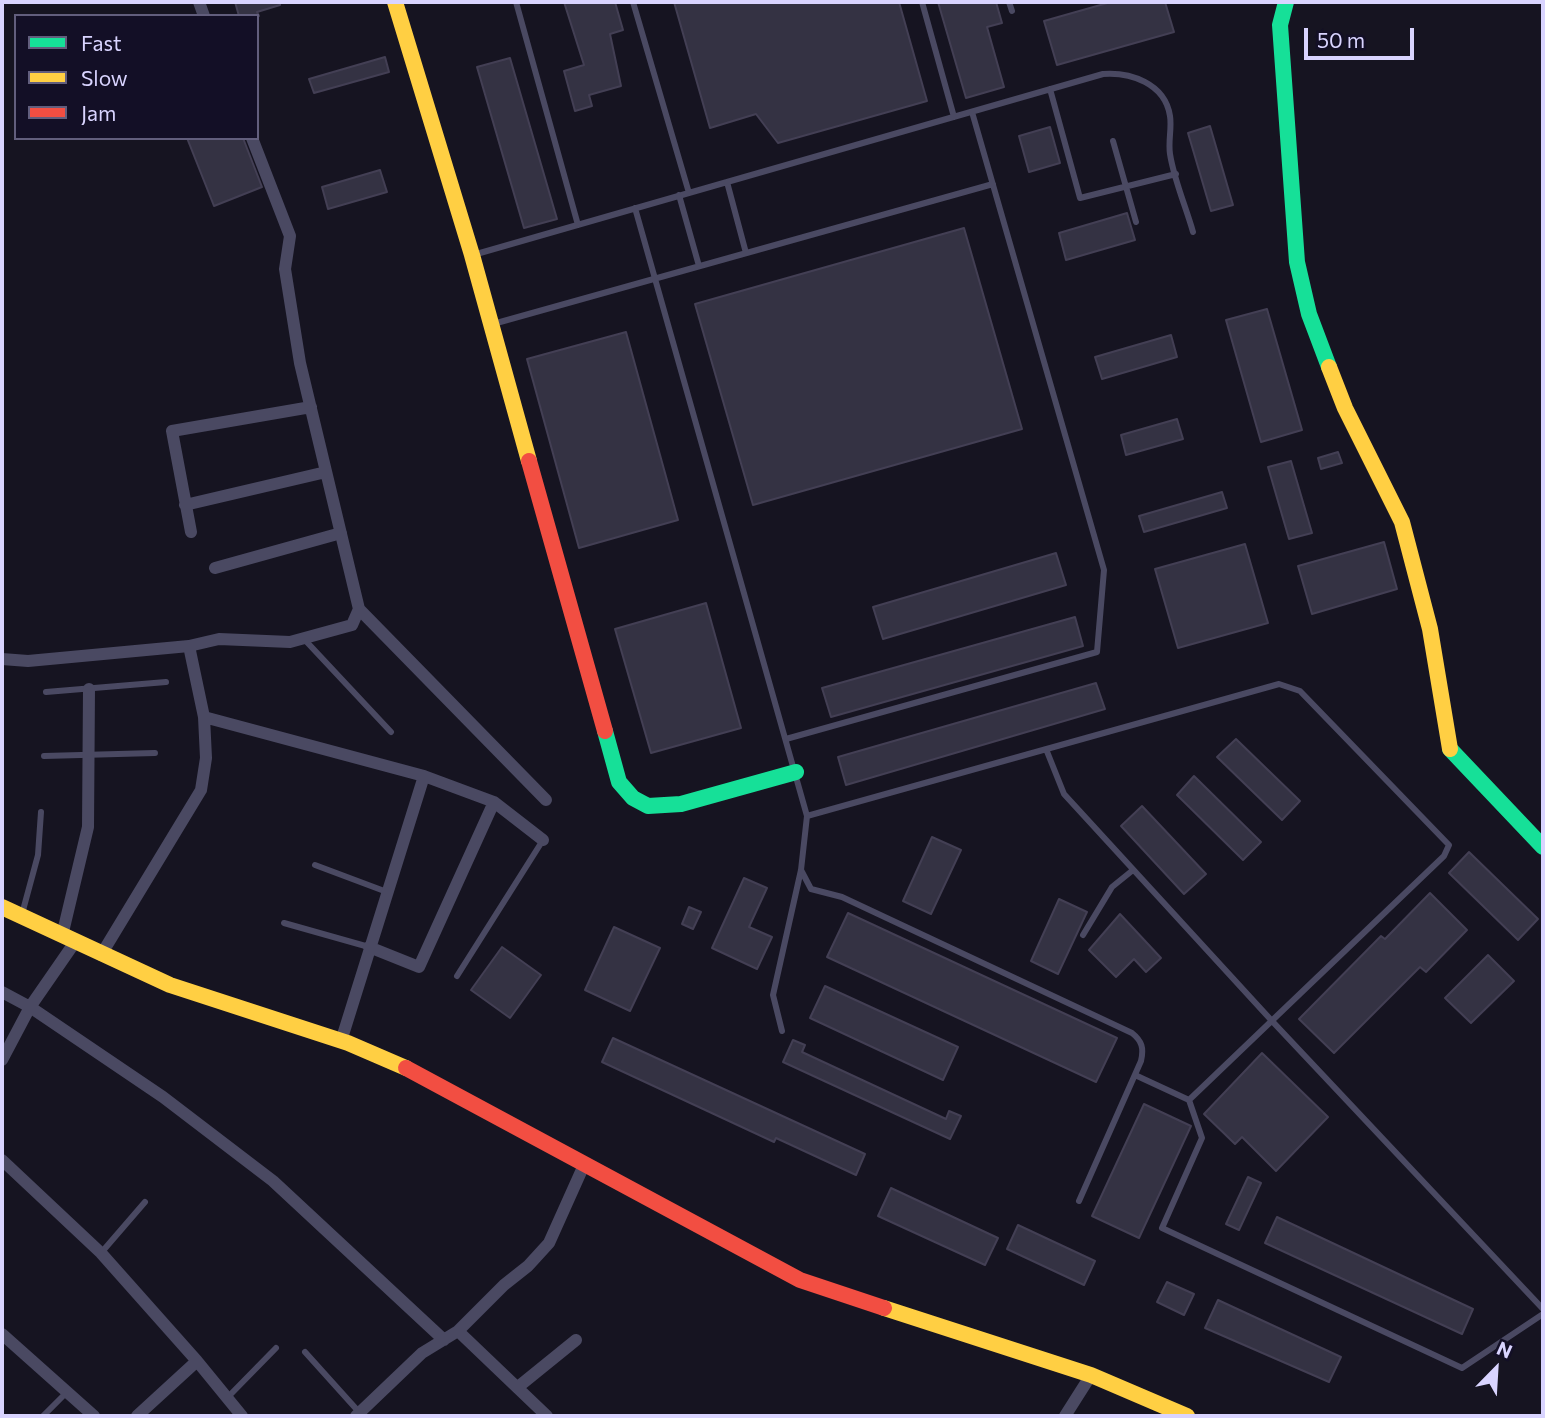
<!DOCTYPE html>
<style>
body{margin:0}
#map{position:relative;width:1545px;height:1418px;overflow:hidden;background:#161421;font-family:Commissioner,sans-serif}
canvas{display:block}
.frame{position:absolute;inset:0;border:4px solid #d9d4ff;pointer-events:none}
.legend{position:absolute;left:14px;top:14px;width:245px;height:126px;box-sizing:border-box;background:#130f26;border:2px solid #625e7d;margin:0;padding:9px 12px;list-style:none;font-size:21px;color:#d9d4ff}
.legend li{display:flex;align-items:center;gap:14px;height:35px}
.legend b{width:35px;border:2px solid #625e7d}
.north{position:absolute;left:1461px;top:1334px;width:70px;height:70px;-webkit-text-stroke:5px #130f26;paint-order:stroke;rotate:24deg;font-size:19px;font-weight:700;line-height:28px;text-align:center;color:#d9d4ff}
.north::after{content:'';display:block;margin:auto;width:24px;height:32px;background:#d9d4ff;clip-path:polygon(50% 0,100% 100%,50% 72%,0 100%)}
.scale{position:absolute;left:1304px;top:28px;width:110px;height:32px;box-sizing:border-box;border:4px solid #d9d4ff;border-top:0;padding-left:9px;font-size:21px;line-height:24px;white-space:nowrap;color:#d9d4ff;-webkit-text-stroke:5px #130f26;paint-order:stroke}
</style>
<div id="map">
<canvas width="1545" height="1418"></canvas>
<div class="frame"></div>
<ul class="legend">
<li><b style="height:9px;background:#16e098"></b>Fast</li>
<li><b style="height:9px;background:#ffcf43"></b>Slow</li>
<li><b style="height:9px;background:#f24e42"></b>Jam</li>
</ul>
<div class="north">N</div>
<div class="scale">50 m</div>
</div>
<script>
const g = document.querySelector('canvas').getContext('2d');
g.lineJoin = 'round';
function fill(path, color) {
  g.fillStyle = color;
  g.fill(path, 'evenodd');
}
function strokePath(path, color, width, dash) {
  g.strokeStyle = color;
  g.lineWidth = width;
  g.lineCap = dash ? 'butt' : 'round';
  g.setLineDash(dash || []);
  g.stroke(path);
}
const building = new Path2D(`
 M235 2H280V5L257 12 259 16H239Z
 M564 2H615L623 30 610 34 621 86 589 95 592 106 575 111 564 71 584 65Z
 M674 2H899L927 101 778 143 756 114 710 128Z
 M938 2H996L1002 23 987 27 1004 87 966 98Z
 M1111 2H1165L1174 32 1057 65 1044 21Z
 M385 57 389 72 314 93 309 79Z
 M510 58 557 219 524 228 477 67Z
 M1210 126 1233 205 1211 211 1188 133Z
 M1050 127 1060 163 1029 172 1019 136Z
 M187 138H243L262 187 214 206Z
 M380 170 387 192 328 209 322 187Z
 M1127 213 1135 240 1066 260 1059 233Z
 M964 228 1022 429 753 505 695 304Z
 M1267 309 1302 430 1261 442 1226 320Z
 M626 332 678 520 579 548 527 359Z
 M1171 335 1177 357 1102 379 1095 357Z
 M1177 419 1183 439 1126 455 1121 435Z
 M1338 452 1342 463 1321 469 1318 458Z
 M1291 461 1312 533 1289 539 1268 467Z
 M1222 492 1227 508 1144 532 1139 516Z
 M1384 542 1397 589 1312 614 1298 566Z
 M1245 544 1268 623 1178 648 1155 569Z
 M1056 553 1066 585 883 639 873 607Z
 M706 603 741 728 651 753 615 629Z
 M1075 617 1083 646 831 717 822 688Z
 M1096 683 1105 709 846 785 838 757Z
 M1236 739 1300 801 1282 820 1217 757Z
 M1194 776 1261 842 1243 860 1177 795Z
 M1142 806 1206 874 1184 894 1121 826Z
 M932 837 961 850 931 914 903 901Z
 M1469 852 1538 919 1518 940 1449 873Z
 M744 878 767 888 749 927 772 937 757 969 712 948Z
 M1430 893 1467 930 1426 972 1420 967 1334 1053 1299 1019 1381 936 1385 939Z
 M1059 899 1087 912 1058 974 1031 961Z
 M689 907 701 912 693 929 682 924Z
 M848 913 1117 1038 1096 1082 827 957Z
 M1120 914 1161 958 1146 972 1134 959 1116 977 1089 950Z
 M614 927 660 948 630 1011 585 990Z
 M502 947 541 975 510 1018 471 990Z
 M1488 955 1514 981 1471 1023 1445 998Z
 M825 986 958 1047 943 1080 810 1018Z
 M613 1038 865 1154 856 1175 776 1138 774 1142 602 1062Z
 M793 1040 805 1045 802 1052 946 1119 949 1111 961 1116 950 1139 783 1062Z
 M1262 1053 1328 1117 1276 1171 1242 1137 1235 1144 1204 1114Z
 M1144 1104 1191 1126 1139 1238 1092 1216Z
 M1248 1177 1261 1183 1239 1230 1226 1224Z
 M891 1188 998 1238 985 1265 878 1216Z
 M1277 1217 1473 1309 1462 1334 1265 1243Z
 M1018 1225 1095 1261 1084 1285 1007 1249Z
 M1167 1282 1194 1294 1184 1315 1157 1302Z
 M1218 1300 1341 1357 1329 1382 1205 1328Z`);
const lane = new Path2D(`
 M516 2 578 225
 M633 2 689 193
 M922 2 954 117
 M1009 2 1012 11
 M1050 89 1080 198 1176 174
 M1113 141 1136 222
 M727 182 746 253
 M679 195 699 266
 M635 208 807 816 1279 684 1300 691 1449 845 1444 856 1189 1100 1135 1075
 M473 255 1103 74C1130 72 1165 83 1170 116 1172 128 1168 141 1170 154 1174 180 1186 207 1193 232
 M493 324 993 184
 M304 639 391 732
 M46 692 166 682
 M786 739 1097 652 1104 570 972 112
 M1046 749 1064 794 1272 1021 1543 1309
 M44 756 155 753
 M315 865 387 892
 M801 870 811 889 842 897 1132 1033C1142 1041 1144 1048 1141 1061L1079 1201
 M22 914 38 855 41 812
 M284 923 369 947
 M1083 935 1112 887 1133 870
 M457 976 543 840
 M782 1031 773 995 801 870 807 816
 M1189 1100 1202 1138 1162 1228 1462 1368 1543 1314
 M101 1253 145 1202
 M305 1352 359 1412
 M227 1398 276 1348
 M43 1416 67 1392`);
const street = new Path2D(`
 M199 2 204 16
 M252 138 290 236 285 269 300 363 359 609 546 800
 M185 505 326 472
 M191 532 172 431 311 407
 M215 568 341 533
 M2 659 28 661 189 646 219 639 290 642 352 625 359 609
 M204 717 424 776 494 802 543 840
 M62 936 88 827 89 689
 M369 947 419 967 494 802
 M101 955 201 790 206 758 204 717 189 646
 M2 992 30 1007 163 1097 273 1181 444 1340
 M342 1038 424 776
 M2 1060 30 1007 75 942
 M2 1160 101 1253 197 1361 242 1416
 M458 1331 547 1416
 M2 1334 94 1416
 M518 1387 576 1340
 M137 1416 197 1361
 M356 1416 422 1353 458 1331 504 1285 528 1266 549 1243 584 1165
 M1065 1416 1091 1375`);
const fast = new Path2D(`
 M1286 2 1280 25 1297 262 1309 314 1329 367
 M605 731 619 782 633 798 648 806 681 804 796 772
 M1450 749 1543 847`);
const slow = new Path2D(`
 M395 2 472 255 529 461
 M1329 367 1345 408 1402 522 1430 629 1450 749
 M2 907 170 985 348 1043 406 1068
 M884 1308 1091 1375 1187 1416`);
const jam = new Path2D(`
 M529 461 605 731
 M406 1068 800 1280 884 1308`);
fill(building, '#343243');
strokePath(building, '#433f54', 2);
strokePath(lane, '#4a4962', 6);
strokePath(street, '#4a4962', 12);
strokePath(fast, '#16e098', 16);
strokePath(slow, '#ffcf43', 16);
strokePath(jam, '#f24e42', 16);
</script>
